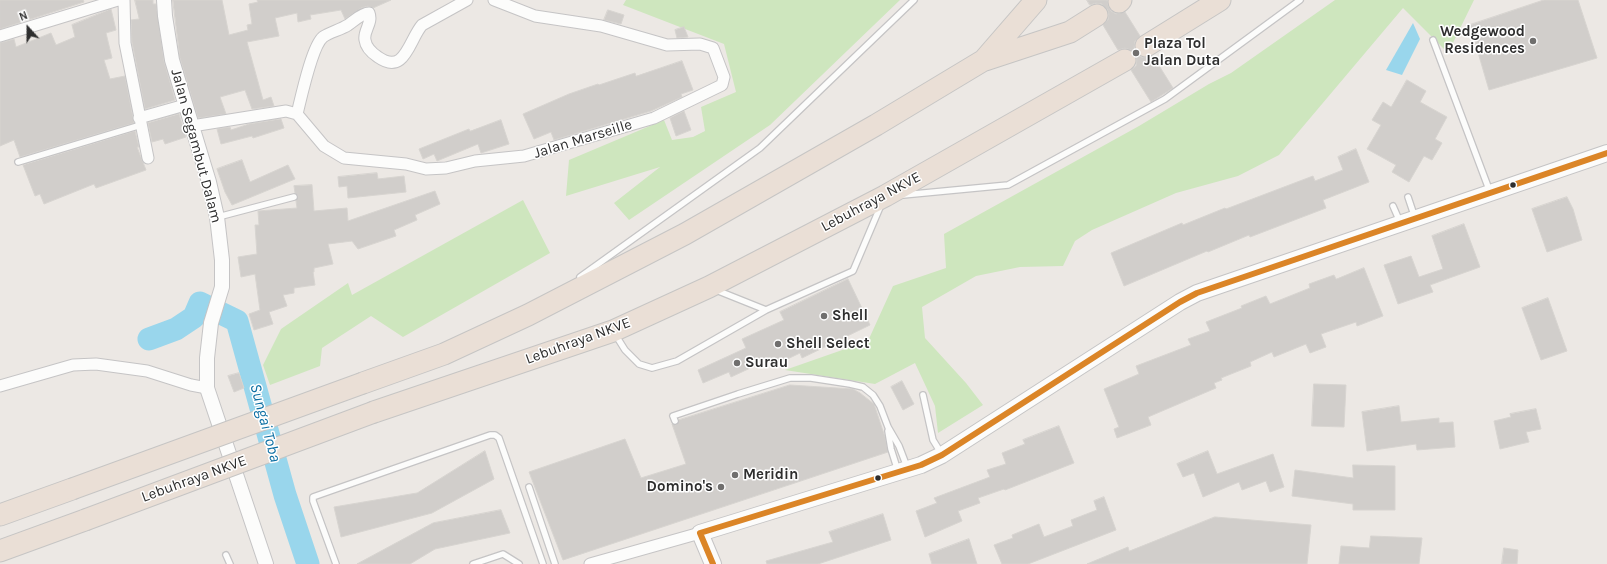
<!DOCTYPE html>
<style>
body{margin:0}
#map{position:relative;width:1607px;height:564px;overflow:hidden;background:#ece8e4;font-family:Karla,sans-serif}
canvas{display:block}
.north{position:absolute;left:8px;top:8px;width:40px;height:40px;-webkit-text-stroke:3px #fff;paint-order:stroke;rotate:339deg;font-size:11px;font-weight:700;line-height:16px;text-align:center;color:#2e2e2e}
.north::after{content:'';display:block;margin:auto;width:14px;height:18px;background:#2e2e2e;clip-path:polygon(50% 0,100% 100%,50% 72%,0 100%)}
</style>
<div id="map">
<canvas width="1607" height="564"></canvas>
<div class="north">N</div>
</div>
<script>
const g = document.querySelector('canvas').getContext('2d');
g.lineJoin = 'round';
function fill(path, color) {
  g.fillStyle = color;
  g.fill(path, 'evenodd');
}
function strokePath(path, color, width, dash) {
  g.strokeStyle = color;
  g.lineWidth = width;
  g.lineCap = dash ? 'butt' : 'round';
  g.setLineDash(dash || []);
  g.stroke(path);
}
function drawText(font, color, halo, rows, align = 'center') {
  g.font = font + ' Karla,sans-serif';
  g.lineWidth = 3;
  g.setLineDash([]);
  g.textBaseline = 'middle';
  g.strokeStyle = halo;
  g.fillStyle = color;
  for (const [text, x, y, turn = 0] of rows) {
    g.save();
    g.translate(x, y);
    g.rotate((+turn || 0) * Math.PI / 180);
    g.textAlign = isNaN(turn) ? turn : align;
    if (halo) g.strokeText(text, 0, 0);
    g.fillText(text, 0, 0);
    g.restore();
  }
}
const green = new Path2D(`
 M626 0H900L770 125 629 220 614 203 660 167 566 196 569 160 664 120 672 140 693 137 705 131 701 107 736 92 724 44 623 5Z
 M1335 0H1474L1448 53 1403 8 1279 155 1238 176 1176 193 1092 230 1075 241 1063 266 1020 267 976 276 922 307 925 338 966 383 983 405 938 433 935 406 915 363 875 384 785 370 868 341 893 286 946 268 944 234 1139 126 1209 84 1231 73Z
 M523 200 550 253 403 337 371 316 322 348 320 366 270 385 263 365 281 329 348 283 352 295Z`);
const water = new Path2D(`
 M1413 23 1420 39 1402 75 1386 70Z`);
const river = new Path2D(`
 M149 339 176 329 194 317 200 303 237 321 285 495 308 564`);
const building = new Path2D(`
 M0 0H83L84 2 0 29Z
 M135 0H153V4H156L164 61 175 100 145 109 132 42 131 20 139 19Z
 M173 0H222L229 35 248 30 247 25 252 24 249 4 258 2 257 0H391L373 8 368 6 361 8 345 19 341 10 310 15 311 19 298 22 297 13 275 18 279 36 247 42 263 100 271 97 274 106 252 109 245 90 220 97 226 114 198 118 180 58Z
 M1087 0H1107L1108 5 1111 11 1116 14 1125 12 1140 36 1135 41 1134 47 1136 53 1141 57 1146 58 1153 56 1173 88 1151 102 1131 70 1136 66 1137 60 1135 54 1131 50 1125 48 1118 50 1103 25 1108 20 1109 14 1107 9 1102 4 1096 3 1090 5Z
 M1544 0H1578L1597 58 1489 90 1470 25Z
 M111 9 116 30 106 33 112 58 104 60 110 79 125 76 134 123 20 157 14 140 0 146V43L14 39 16 47 51 33 56 45 75 37 72 25Z
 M608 10 624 15 621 24 604 20Z
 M684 27 688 37 677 38 675 30Z
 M682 61 693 90 681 94 682 97 651 111 554 140 551 132 534 139 523 114 569 94 598 84 599 85 635 73 636 76Z
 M1407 80 1426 91 1420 102 1447 117 1435 139 1442 143 1432 160 1424 156 1409 182 1392 172 1396 165 1367 149 1381 125 1372 120 1383 102 1391 107Z
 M684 111 691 130 676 136 670 118Z
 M179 114 186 137 165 144 163 139 152 142 148 123Z
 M281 119 284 128 253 138 252 136 221 144 217 129 230 127 231 130 249 124Z
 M501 120 509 144 481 153 478 144 437 161 434 154 423 159 419 149 469 129 470 131Z
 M135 131 139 147H137L146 170 96 188 94 184 44 204 40 194 35 196 23 165Z
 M1356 149 1369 182 1323 200 1326 208 1250 237 1249 235 1208 252 1207 251 1124 286 1111 253 1182 223 1183 225 1225 208 1226 209 1313 176 1315 181 1343 170 1338 157Z
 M242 160 250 182 288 165 295 179 232 205 225 192 217 169Z
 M377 173 378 179 404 176 406 192 348 198 347 186 339 187 338 177Z
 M312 185 314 211 347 208 348 221 435 191 440 204 415 215 417 220 394 230 396 236 358 249 352 241 328 244 333 264 314 268V272H313L315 285 294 288V293L283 295 287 306 269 312 273 324 254 330 249 314 260 310 255 274 241 277 238 257 257 254 255 225H259L258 211 297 208 296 201 298 196 295 193 294 186Z
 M1567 197 1573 209 1582 240 1547 252 1532 209Z
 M1464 224 1480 267 1430 285 1433 292 1398 304 1384 265 1411 256 1419 277 1443 269 1432 236Z
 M1364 268 1383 316 1357 326 1356 322 1321 334 1326 347 1310 353 1306 344 1274 357 1272 352 1250 362 1251 366 1221 378 1222 380 1214 383 1216 388 1148 417 1151 425 1117 438 1114 429 1119 427 1104 389 1139 374 1136 366 1191 345 1188 339 1210 331 1206 322 1242 308 1241 306 1266 296 1270 304 1310 288 1309 284 1334 275 1336 279Z
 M848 279 870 325 802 358 800 353 777 364 774 357 731 377 729 372 703 383 698 370 746 348 742 339 784 320 780 312Z
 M1548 298 1567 351 1541 360 1522 308Z
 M239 373 244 388 234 392 228 376Z
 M902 381 914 404 903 410 891 387Z
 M1314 384 1346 385 1344 427 1312 426Z
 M790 385 853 389 860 393 874 404 885 437 888 452 563 560 529 472 625 439 641 478 686 464 672 424 676 425 679 420Z
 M1399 406 1401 422 1439 418V423L1453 422 1455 447 1417 450 1416 444 1367 451 1362 412Z
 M1536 409 1541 429 1526 432 1529 442 1500 449 1494 421 1511 417 1510 414Z
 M1059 426 1074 463 1005 490 1004 489 978 498 980 503 958 511 962 521 925 537 916 511 937 503 934 498 990 477 987 470 1006 464 1002 453 1025 444 1023 440Z
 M485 451 494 479 432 513 341 537 334 507 417 493Z
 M1208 451 1217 474 1273 454 1284 487 1270 492 1266 481 1242 490 1239 482 1203 497 1194 473 1183 477 1177 464Z
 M1353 465 1395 466V510H1353V504L1292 496 1295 470 1353 478Z
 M1104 497 1116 530 1028 564H1002L994 545 1013 538 1012 535 1039 524 1044 537 1073 526 1071 520 1097 510 1094 501Z
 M501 510 510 533 435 549 410 564H357L433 523Z
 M883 514 891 540 818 564H767L766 561 833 542 829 532Z
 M1215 517 1311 525 1307 564H1087L1128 547 1129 551Z
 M1371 536 1422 538 1419 564H1339L1341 546 1369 548Z
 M969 539 977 564H932L929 554Z
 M1504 548 1518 550 1517 564H1502Z`);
const service = new Path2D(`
 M1433 40 1490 192
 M18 162 141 125
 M903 195 1008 185 1165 99 1300 0
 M1408 197 1415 218
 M1393 206 1400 222
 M218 217 294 197
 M580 277 760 148 914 0
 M716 290 766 310
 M615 334 625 350 639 364 652 368 677 361 766 310 853 271 881 205
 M923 395 933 440 941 453
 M675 421 673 416 738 394 790 378H811L850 384 863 387 873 395 880 406 888 427 899 446 907 467
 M888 431 891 449 898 471
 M529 487 555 564
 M226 555 230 564
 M336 564 313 501V497L490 435H495L499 438 543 564
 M473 564 503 554 519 564`);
const minor = new Path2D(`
 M124 0 125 43 148 158
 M0 36 118 0
 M297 114C301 98 312 46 323 37 330 32 340 30 348 25 354 21 362 13 369 13 373 23 363 31 365 40 366 48 372 53 378 57 405 76 409 40 422 25L467 0
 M139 118 185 105
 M192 126 286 111 297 114 324 146 344 158 406 164 426 169 446 168 475 161 524 156 654 118 722 85 724 77 713 48 700 44 667 45 601 26 535 16 494 0
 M0 386 73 365 96 364 147 371 191 385 207 388
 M590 564 700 533`);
const tertiary = new Path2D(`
 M164 0 165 16 172 60 209 182 217 217 222 260V287L211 323 207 358V388L266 564`);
const secondary = new Path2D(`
 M713 564 700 533 921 465 942 455 1180 302 1197 293 1607 153`);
const motorway = new Path2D(`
 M1119 2 1121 0
 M1146 46 1220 0
 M985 60 1070 32 1097 15
 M363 383 444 354 528 315 685 234 876 125 984 60 1036 0
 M374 412 613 331 709 287 885 196 1125 60
 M0 515 72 489
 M0 551 85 520`);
const motorwayBridge = new Path2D(`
 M72 489 363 383
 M85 520 374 412`);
const bus1 = new Path2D(`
 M713 564 700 533 921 465 942 455 1180 302 1197 293 1607 153`);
const markers = [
 [1533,41,4,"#706f6e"],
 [1136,53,4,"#706f6e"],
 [1513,185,3.5,"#2e2e2e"],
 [824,316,4,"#706f6e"],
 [778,344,4,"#706f6e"],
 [737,363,4,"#706f6e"],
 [735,475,4,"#706f6e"],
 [878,478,3.5,"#2e2e2e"],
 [721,487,4,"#706f6e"]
];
const poiNames = [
 ["Wedgewood",1525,32,"right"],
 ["Residences",1525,49,"right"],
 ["Plaza Tol",1144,44],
 ["Jalan Duta",1144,61],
 ["Shell",832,316],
 ["Shell Select",786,344],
 ["Surau",745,363],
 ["Meridin",743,475],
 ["Domino's",713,487,"right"]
];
const streetNames = [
 ["Jalan Marseille",583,139,-17],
 ["Jalan Segambut Dalam",196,146,75],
 ["Lebuhraya NKVE",871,202,-28],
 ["Lebuhraya NKVE",578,341,-20],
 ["Lebuhraya NKVE",194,479,-20]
];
const waterNames = [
 ["Sungai Toba",265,423,75]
];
fill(green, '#cee6be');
fill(water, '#99d6ec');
strokePath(river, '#99d6ec', 23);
fill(building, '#d1cecb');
strokePath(building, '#d7d4d0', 1);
strokePath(service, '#c5c4c5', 8);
strokePath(minor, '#c5c4c5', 13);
strokePath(tertiary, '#c5c4c5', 16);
strokePath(secondary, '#c5c4c5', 18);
strokePath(motorway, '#c6c5c4', 23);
strokePath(service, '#fcfcfb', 5.5);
strokePath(minor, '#fcfcfb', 11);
strokePath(tertiary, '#fcfcfb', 14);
strokePath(secondary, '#fcfcfb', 16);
strokePath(motorway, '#eadfd6', 21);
strokePath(motorwayBridge, '#c6c5c4', 23, []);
strokePath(motorwayBridge, '#eadfd6', 21);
strokePath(bus1, '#db8527', 6);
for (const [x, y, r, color] of markers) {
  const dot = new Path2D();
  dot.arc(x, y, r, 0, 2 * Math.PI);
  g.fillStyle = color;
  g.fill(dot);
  strokePath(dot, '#fff', 1.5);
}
drawText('bold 15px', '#2e2e2e', '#fff', poiNames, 'left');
drawText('15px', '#2e2e2e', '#fff', streetNames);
drawText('italic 16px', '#0d6fa3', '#fff', waterNames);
</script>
